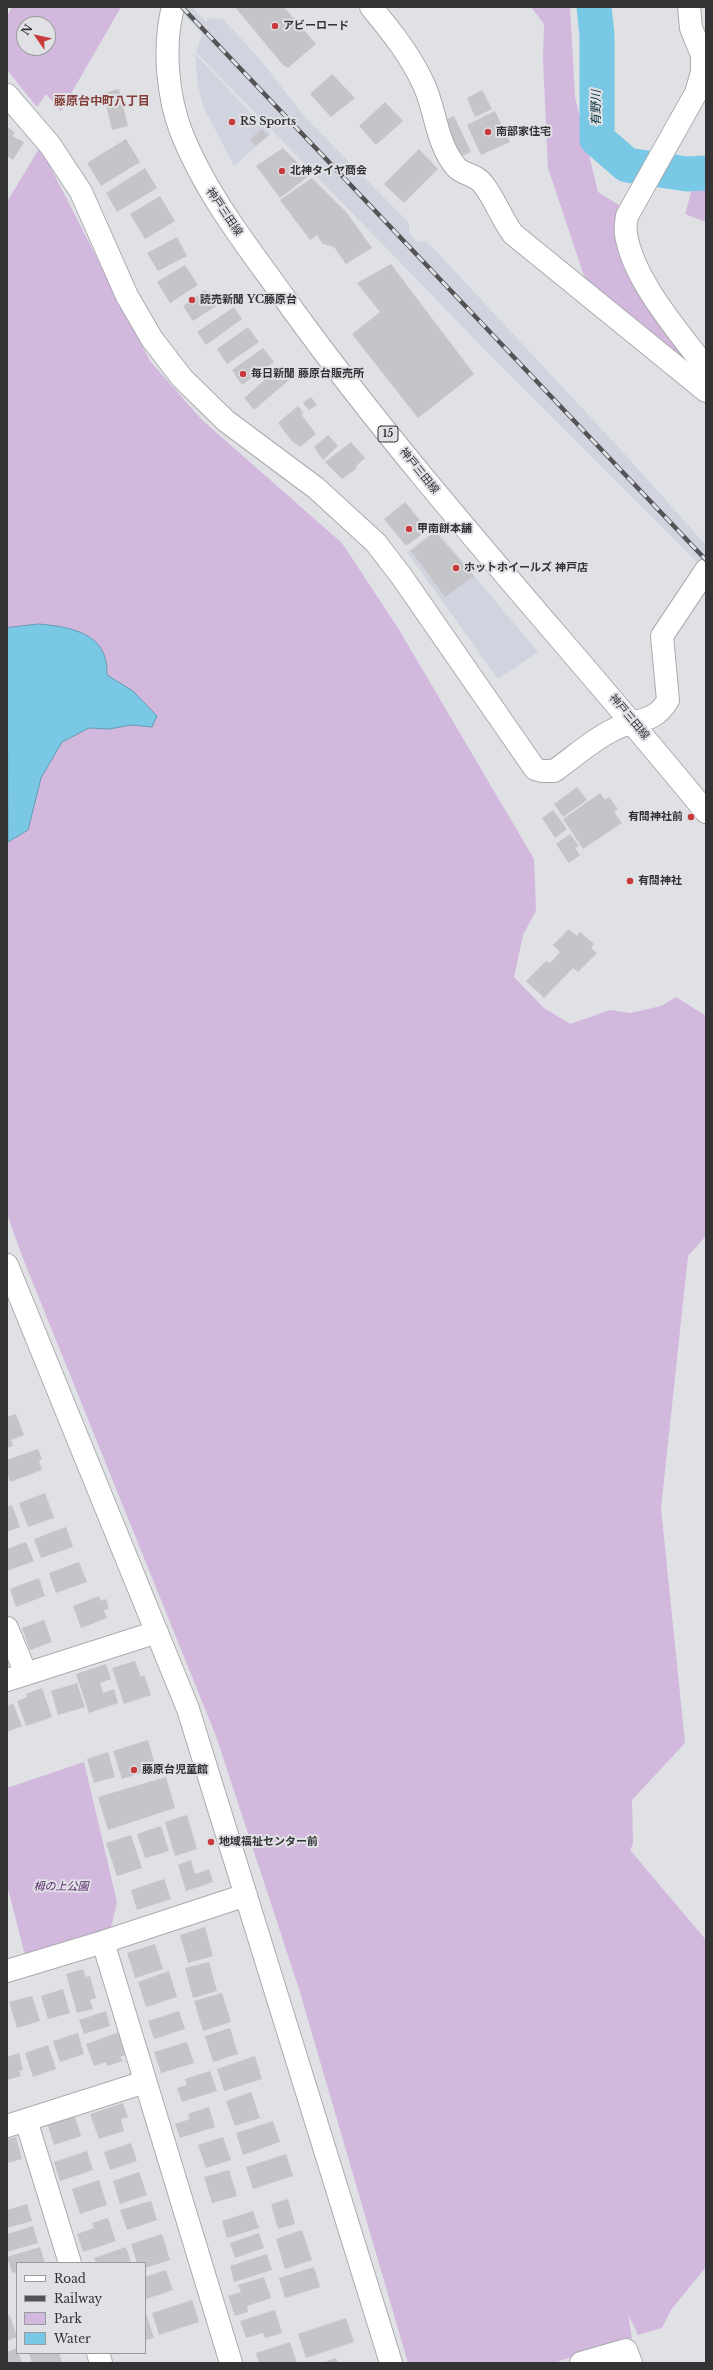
<!DOCTYPE html>
<meta charset="utf-8">
<style>
body{margin:0}
#map{position:relative;width:713px;height:2370px;overflow:hidden;background:#dfe1e5;font-family:"Libre Baskerville",serif}
canvas{display:block}
.frame{position:absolute;inset:0;border:8px solid #333335;pointer-events:none}
.legend{position:absolute;left:16px;top:2262px;width:130px;height:92px;box-sizing:border-box;background:#dfe1e5;border:1px solid #9a9b9f;margin:0;padding:5px 7px;list-style:none;font-size:12px;color:#333335}
.legend li{display:flex;align-items:center;gap:8px;height:20px}
.legend b{width:20px;border:1px solid #9a9b9f}
.north{position:absolute;left:16px;top:16px;width:40px;height:40px;box-sizing:border-box;background:#dfe1e5;border:1px solid #9a9b9f;border-radius:50%;rotate:304deg;font-size:11px;font-weight:700;line-height:16px;text-align:center;color:#333335}
.north::after{content:'';display:block;margin:auto;width:14px;height:18px;background:#c93a3d;clip-path:polygon(50% 0,100% 100%,50% 72%,0 100%)}
</style>
<div id="map">
<canvas width="713" height="2370"></canvas>
<div class="frame"></div>
<ul class="legend">
<li><b style="height:5px;background:#fff"></b>Road</li>
<li><b style="height:5px;background:#535356"></b>Railway</li>
<li><b style="height:11px;background:#d3b8de"></b>Park</li>
<li><b style="height:11px;background:#79c8e6"></b>Water</li>
</ul>
<div class="north">N</div>
</div>
<script>
const g = document.querySelector('canvas').getContext('2d');
g.lineJoin = 'round';
function fill(path, color) {
  g.fillStyle = color;
  g.fill(path, 'evenodd');
}
function strokePath(path, color, width, dash) {
  g.strokeStyle = color;
  g.lineWidth = width;
  g.lineCap = dash ? 'butt' : 'round';
  g.setLineDash(dash || []);
  g.stroke(path);
}
function drawText(font, color, halo, rows, align = 'center') {
  g.font = font + ' "Libre Baskerville","Noto Sans JP",serif';
  g.lineWidth = 4;
  g.setLineDash([]);
  g.textBaseline = 'middle';
  g.strokeStyle = halo;
  g.fillStyle = color;
  for (const [text, x, y, turn = 0] of rows) {
    g.save();
    g.translate(x, y);
    g.rotate((+turn || 0) * Math.PI / 180);
    g.textAlign = isNaN(turn) ? turn : align;
    if (halo) g.strokeText(text, 0, 0);
    g.fillText(text, 0, 0);
    g.restore();
  }
}
const built = new Path2D(`
 M177 7H192L206 22 208 18 223 19 259 58 304 116 409 223V233L416 242 426 241 436 251 621 450 706 545V560L702 567 487 352 196 52 202 34Z
 M195 54 271 134 234 166 204 108 198 86Z
 M436 530 538 652 498 679 407 552Z`);
const green = new Path2D(`
 M12 7H121L61 111 46 94 37 107 7 70V16ZM24 24H48V48H24Z
 M531 7H570L575 97 598 192 619 205V243L645 306 704 381 585 279 548 168 543 61 544 24Z
 M40 147 150 361 202 420 342 543 398 628 534 859 536 911 523 935 514 977 544 1008 570 1024 610 1010 630 1013 661 1006 676 997 706 1016V1236L688 1256 661 1508 685 1743 632 1800 633 1844 630 1850 706 1940V2267L671 2310 662 2328 638 2335 628 2314 632 2338 553 2363H408L299 1989 216 1736 22 1256 7 1214V202Z
 M706 184V222L685 214 692 189Z
 M84 1762 117 1902 111 1928 26 1959 7 1885V1788Z`);
const water = new Path2D(`
 M39 624C71 627 109 633 107 675L133 691 157 716 152 727 131 725 109 729 89 728 62 742 41 778 28 830 8 842 7 628Z`);
const river = new Path2D(`
 M594 7 597 35V139L627 165 687 174 706 173`);
const building = new Path2D(`
 M235 7H284L316 44 288 68 283 65Z
 M332 74 355 98 331 117 310 94Z
 M119 89 128 126 112 130 103 93Z
 M482 90 492 109 475 117 467 98Z
 M385 102 403 121 376 145 359 126Z
 M495 111 510 142 481 155 467 125Z
 M454 116 471 152 457 158 441 122Z
 M7 127 15 132 12 136 24 142 13 160 7 156Z
 M262 129 268 136 255 146 250 139Z
 M126 139 140 162 101 186 87 163Z
 M283 148 310 175 280 198 256 166Z
 M419 149 438 169 404 203 384 184Z
 M145 168 157 188 117 212 106 193Z
 M312 178 347 213 372 248 346 264 334 247 323 244 317 235 310 240 280 200Z
 M160 196 175 221 145 239 130 214Z
 M177 237 187 256 158 271 147 253Z
 M391 264 474 374 418 418 352 334 380 312 357 283Z
 M185 265 198 285 170 303 157 282Z
 M205 290 216 306 193 321 183 306Z
 M234 307 242 319 206 345 197 332Z
 M248 327 259 342 227 364 217 349Z
 M263 348 274 362 242 385 232 370Z
 M278 368 289 380 254 410 244 398Z
 M311 397 317 405 309 410 303 403Z
 M298 406 304 413 301 414 316 434 300 447 292 441 278 423Z
 M328 435 338 446 323 460 314 447Z
 M351 442 365 458 356 466 357 468 342 479 325 462Z
 M405 502 428 530 406 546 384 519Z
 M435 532 474 576 445 597 411 551Z
 M577 787 587 800 563 817 554 804Z
 M600 793 605 800 609 797 618 809 614 812 622 823 583 849 563 819Z
 M553 810 567 829 555 838 542 818Z
 M570 834 579 846 575 848 580 855 569 863 556 844Z
 M569 929 577 936 580 932 594 944 591 948 597 953 578 972 573 968 544 998 526 981 546 961 550 963 560 952 553 945Z
 M16 1414 24 1435 11 1440 13 1446 7 1448V1417Z
 M38 1449 42 1459 39 1461 42 1470 10 1482 7 1473V1460Z
 M45 1493 54 1518 28 1527 19 1503Z
 M12 1505 20 1527 7 1532V1507Z
 M66 1527 73 1547 41 1558 34 1539Z
 M26 1542 34 1561 7 1571V1549Z
 M79 1562 87 1582 56 1593 49 1573Z
 M39 1578 45 1596 16 1607 10 1589Z
 M99 1596 101 1601 106 1599 109 1609 104 1610 107 1618 81 1628 73 1606Z
 M44 1620 52 1642 30 1650 22 1628Z
 M135 1661 141 1677 144 1675 151 1695 124 1704 112 1668Z
 M106 1664 111 1679 100 1683 103 1693 114 1689 118 1703 89 1713 76 1674Z
 M77 1683 85 1707 58 1715 51 1691Z
 M42 1688 52 1717 26 1726 17 1701 27 1697 26 1694Z
 M13 1703 22 1726 7 1732V1706Z
 M148 1740 156 1768 122 1779 113 1751Z
 M108 1752 115 1777 94 1783 87 1759Z
 M166 1777 175 1808 108 1830 98 1797Z
 M187 1815 197 1849 175 1856 165 1822Z
 M161 1826 169 1851 145 1858 137 1834Z
 M131 1835 142 1868 117 1876 106 1843Z
 M191 1860 195 1874 209 1869 213 1882 186 1891 178 1865Z
 M164 1879 171 1899 137 1910 131 1890Z
 M205 1927 213 1956 188 1963 180 1935Z
 M155 1944 163 1969 135 1978 127 1953Z
 M209 1962 217 1991 193 1998 185 1968Z
 M83 1969 86 1977 90 1976 96 1998 90 2000 93 2009 77 2013 66 1974Z
 M169 1971 177 1997 146 2007 138 1982Z
 M63 1989 70 2013 48 2019 41 1996Z
 M222 1993 231 2022 203 2031 194 2001Z
 M32 1996 40 2021 17 2028 9 2002Z
 M106 2011 110 2026 84 2034 79 2020Z
 M179 2011 185 2029 154 2039 148 2021Z
 M230 2028 238 2054 213 2062 205 2036Z
 M120 2032 127 2054 120 2057 123 2061 107 2066 106 2062 94 2066 86 2044Z
 M78 2033 84 2054 60 2062 53 2041Z
 M187 2042 194 2063 161 2073 154 2052Z
 M48 2045 56 2069 33 2077 25 2053Z
 M19 2053 23 2070 19 2071 21 2076 7 2080V2057Z
 M255 2056 262 2079 224 2091 217 2069Z
 M210 2071 217 2091 182 2102 177 2088 187 2085 185 2079Z
 M251 2092 260 2118 235 2126 226 2101Z
 M123 2103 128 2117 121 2119 124 2131 99 2139 90 2114Z
 M209 2107 215 2127 180 2138 175 2124 190 2119 188 2114Z
 M74 2114 81 2136 54 2145 47 2123Z
 M273 2121 280 2142 243 2155 236 2133Z
 M16 2137 22 2159 7 2163V2139Z
 M223 2137 231 2160 206 2168 198 2145Z
 M131 2143 137 2161 110 2170 104 2152Z
 M87 2151 93 2170 60 2181 54 2162Z
 M286 2154 293 2176 253 2189 246 2167Z
 M229 2170 237 2196 212 2203 204 2177Z
 M139 2172 147 2195 120 2204 113 2181Z
 M99 2180 107 2205 80 2214 72 2189Z
 M288 2199 295 2224 278 2229 271 2204Z
 M151 2201 157 2220 127 2230 120 2210Z
 M27 2204 32 2221 7 2228V2210Z
 M253 2211 259 2228 227 2238 222 2221Z
 M108 2218 116 2241 83 2252 77 2234 94 2228 92 2223Z
 M33 2226 38 2243 7 2252V2234Z
 M302 2230 312 2260 285 2269 276 2239Z
 M259 2233 264 2248 235 2258 230 2243Z
 M162 2234 170 2260 145 2268V2263H137L131 2244Z
 M40 2247 45 2263H17V2272L12 2273 7 2257Z
 M126 2247 131 2263H96L94 2258Z
 M267 2254 272 2270 234 2282 230 2266Z
 M314 2267 320 2287 285 2298 279 2278Z
 M166 2270 173 2290 146 2299 145 2277Z
 M264 2277 271 2298 247 2306 248 2312 235 2316 228 2296 241 2292 238 2285Z
 M192 2300 199 2322 159 2335 152 2313Z
 M145 2310 154 2338 145 2340Z
 M275 2310 282 2333 265 2338 263 2333 246 2338 240 2321Z
 M10 2315 17 2337 7 2341V2316Z
 M346 2318 354 2342 306 2358 298 2334Z
 M290 2342 297 2363H259L256 2353Z
 M17 2348 22 2363H7V2352Z
 M29 2353H59L62 2363H32Z
 M336 2358 338 2363H321Z`);
const minor = new Path2D(`
 M371 7C391 31 411 56 424 85 436 111 436 143 456 167 462 174 477 175 483 184 495 199 501 218 513 234L706 391
 M689 7 691 28 702 55V72L696 93 627 216C626 222 625 229 626 234 633 280 679 332 706 368
 M7 95 50 145 81 192 127 296 152 339 182 378 226 421 316 488 376 543 402 577 535 769 542 771H554C573 758 592 740 613 730 635 718 654 725 668 700L662 636 706 570
 M7 1265 188 1709 391 2363
 M7 1628 26 1674
 M7 1680 157 1632
 M103 1942 231 2363
 M7 1971 103 1942 246 1895
 M26 2120 70 2263
 M7 2126 145 2082
 M98 2353 101 2363
 M581 2363 626 2350 631 2363`);
const major = new Path2D(`
 M173 7C163 46 167 96 182 134 208 199 253 253 293 310 420 485 569 644 706 812`);
const rail = new Path2D(`
 M182 7 706 560`);
const markers = [
 [275,26,4,"#c93a3d"],
 [232,122,4,"#c93a3d"],
 [488,132,4,"#c93a3d"],
 [282,171,4,"#c93a3d"],
 [192,300,4,"#c93a3d"],
 [243,374,4,"#c93a3d"],
 [409,529,4,"#c93a3d"],
 [456,568,4,"#c93a3d"],
 [691,817,4,"#c93a3d"],
 [630,881,4,"#c93a3d"],
 [134,1770,4,"#c93a3d"],
 [211,1842,4,"#c93a3d"]
];
const shields = [
 [388,434,20]
];
const shieldNames = [
 ["15",388,434]
];
const poiNames = [
 ["アビーロード",283,26],
 ["RS Sports",240,122],
 ["南部家住宅",496,132],
 ["北神タイヤ商会",290,171],
 ["読売新聞 YC藤原台",200,300],
 ["毎日新聞 藤原台販売所",251,374],
 ["甲南餅本舗",417,529],
 ["ホットホイールズ 神戸店",464,568],
 ["有間神社前",683,817,"right"],
 ["有間神社",638,881],
 ["藤原台児童館",142,1770],
 ["地域福祉センター前",219,1842]
];
const streetNames = [
 ["神戸三田線",224,212,56],
 ["神戸三田線",419,471,51],
 ["神戸三田線",629,717,50]
];
const parkNames = [
 ["栂の上公園",61,1887]
];
const neighbourhoodNames = [
 ["藤原台中町八丁目",102,102]
];
const waterNames = [
 ["有野川",597,108,-90]
];
fill(built, '#d1d4df');
fill(green, '#d3b8de');
fill(water, '#79c8e6');
strokePath(water, '#649bb1', 1);
strokePath(river, '#79c8e6', 35);
fill(building, '#c5c4c8');
strokePath(minor, '#aaabaf', 24);
strokePath(major, '#aaabaf', 24);
strokePath(minor, '#fff', 22);
strokePath(major, '#fff', 22);
strokePath(rail, '#535356', 4.5);
strokePath(rail, '#dfe1e5', 3, [9]);
for (const [x, y, r, color] of markers) {
  const dot = new Path2D();
  dot.arc(x, y, r, 0, 2 * Math.PI);
  g.fillStyle = color;
  g.fill(dot);
  strokePath(dot, '#dfe1e5', 1.5);
}
for (const [x, y, w] of shields) {
  const box = new Path2D();
  box.roundRect(x - w / 2, y - 8, w, 16, 3);
  g.fillStyle = '#dfe1e5';
  g.fill(box);
  strokePath(box, '#333335', 1);
}
drawText('bold 10px', '#333335', null, shieldNames);
drawText('bold 11px', '#333335', '#dfe1e5', poiNames, 'left');
drawText('11px', '#333335', '#dfe1e5', streetNames);
drawText('italic 11px', '#5c2c6e', '#dfe1e5', parkNames);
drawText('bold 12px', '#863e3b', '#dfe1e5', neighbourhoodNames);
drawText('italic 12px', '#0a303d', '#dfe1e5', waterNames);
</script>
